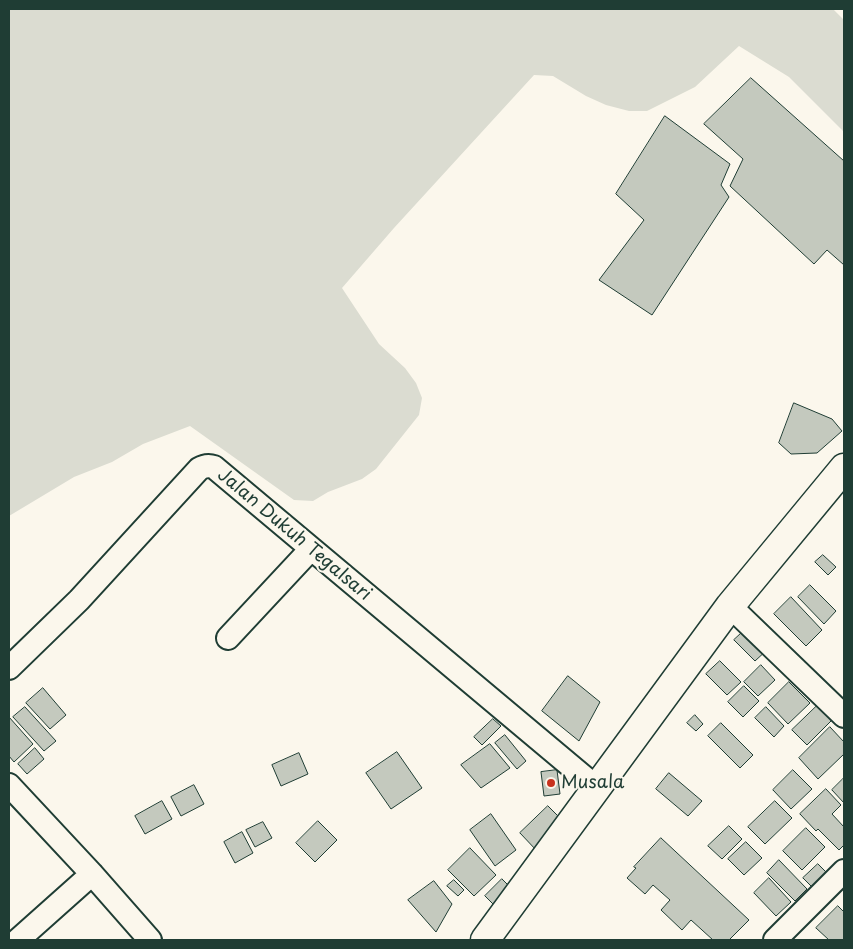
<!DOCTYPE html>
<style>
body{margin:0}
#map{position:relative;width:853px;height:949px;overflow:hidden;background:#fbf7ec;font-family:"Playpen Sans",sans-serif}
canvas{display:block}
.frame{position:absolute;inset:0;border:10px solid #1f3d34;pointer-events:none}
</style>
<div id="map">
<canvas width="853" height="949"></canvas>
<div class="frame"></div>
</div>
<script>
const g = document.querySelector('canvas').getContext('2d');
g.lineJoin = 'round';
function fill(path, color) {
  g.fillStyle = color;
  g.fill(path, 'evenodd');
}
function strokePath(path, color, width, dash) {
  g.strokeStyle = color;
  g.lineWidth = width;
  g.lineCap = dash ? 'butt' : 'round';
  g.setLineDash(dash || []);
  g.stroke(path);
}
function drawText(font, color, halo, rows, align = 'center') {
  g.font = font + ' "Playpen Sans",sans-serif';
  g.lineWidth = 4;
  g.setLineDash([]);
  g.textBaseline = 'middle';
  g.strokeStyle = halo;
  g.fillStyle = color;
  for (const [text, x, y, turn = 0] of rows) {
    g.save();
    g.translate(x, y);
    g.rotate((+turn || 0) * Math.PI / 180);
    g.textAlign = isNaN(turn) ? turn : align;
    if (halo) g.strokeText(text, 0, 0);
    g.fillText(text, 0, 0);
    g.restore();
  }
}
const green = new Path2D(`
 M9 9H833L844 20V132L789 77 739 46 695 87 647 111H629L606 105 586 96 553 76 534 75 394 228 342 288 379 344 405 368 416 383 422 398 419 415 376 469 362 479 328 492 313 501 294 500 190 426 143 444 112 462 74 477 9 516Z`);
const building = new Path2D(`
 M751 78 844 161V265L827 250 814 264 730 186 743 159 704 124Z
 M665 116 730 164 721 185 729 197 652 315 599 280 644 220 616 194Z
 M794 403 832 419 842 431 817 453 791 454 779 443Z
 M823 555 836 567 828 575 815 562Z
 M810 585 836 611 824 624 798 597Z
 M791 597 822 630 806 646 774 614Z
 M747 628 768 649 755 661 734 640Z
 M720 661 741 682 727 695 706 674Z
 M761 665 775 680 758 696 744 682Z
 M568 676 600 702 579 741 542 711Z
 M789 682 810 703 788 724 768 703Z
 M744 686 759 701 743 717 728 702Z
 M43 688 66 715 50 729 26 703Z
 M819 704 833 719 807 745 792 730Z
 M25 707 56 741 44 751 13 717Z
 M766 707 784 726 774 737 755 718Z
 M695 715 703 724 696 731 687 723Z
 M9 717 33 744 14 762 9 756Z
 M493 719 501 726 482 745 474 737Z
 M721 723 753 755 740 768 708 736Z
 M830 727 844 742V754L818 779 799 758Z
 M505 735 526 761 517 769 495 743Z
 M490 744 510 768 481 788 461 765Z
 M35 748 44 759 27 774 18 764Z
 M397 752 422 788 391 809 366 773Z
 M299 753 308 774 281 786 272 765Z
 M557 770 560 794 544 796 541 772Z
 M793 770 812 789 791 809 773 790Z
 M669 773 702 801 688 816 656 789Z
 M843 779 844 780V803L832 790Z
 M194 785 204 804 181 816 171 797Z
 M826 789 841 805 832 814 844 827V845L839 850 818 829 816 831 800 814Z
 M162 801 172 819 145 834 135 816Z
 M775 801 792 818 765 844 748 827Z
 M548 806 565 823 537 851 520 833Z
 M491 814 516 850 495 866 470 830Z
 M318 821 337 840 315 862 296 843Z
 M263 822 272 838 255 847 246 830Z
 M729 826 742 839 722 859 708 846Z
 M806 828 825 847 802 870 783 851Z
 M242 832 253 853 235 863 224 842Z
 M661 838 749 920 729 940H713L691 920 682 930 661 910 670 900 653 885 645 894 627 878 636 868 634 867Z
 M746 842 762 858 744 875 728 859Z
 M470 848 496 875 474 896 448 870Z
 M779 860 807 889 795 901 767 873Z
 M818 864 827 873 813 888 803 878Z
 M769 878 791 902 776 916 754 893Z
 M502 879 515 892 498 909 485 896Z
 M454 880 464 890 458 896 447 886Z
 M434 881 452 904 436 932 408 900Z
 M838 906 844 912V940H829L816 928Z`);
const minor = new Path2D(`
 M730 606 844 716
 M228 638 311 549
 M9 668 79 600 199 469C204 466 208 465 214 467L597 788
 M9 785 92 874 150 940
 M18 940 92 874
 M775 940 844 871`);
const major = new Path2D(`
 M485 940 730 606 844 468`);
const markers = [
 [551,783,5,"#c8321e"]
];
const streetNames = [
 ["Jalan Dukuh Tegalsari",294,535,40]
];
const poiNames = [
 ["Musala",561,783]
];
fill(green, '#dbdcd1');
fill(building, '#c4c9be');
strokePath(building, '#1f3d34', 1);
strokePath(minor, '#1f3d34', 26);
strokePath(major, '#1f3d34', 31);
strokePath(minor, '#fbf7ec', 22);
strokePath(major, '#fbf7ec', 28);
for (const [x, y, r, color] of markers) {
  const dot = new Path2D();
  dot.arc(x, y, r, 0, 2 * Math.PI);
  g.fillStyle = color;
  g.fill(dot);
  strokePath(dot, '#fbf7ec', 2);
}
drawText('18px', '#1f3d34', '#fbf7ec', streetNames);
drawText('18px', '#1f3d34', '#fbf7ec', poiNames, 'left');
</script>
